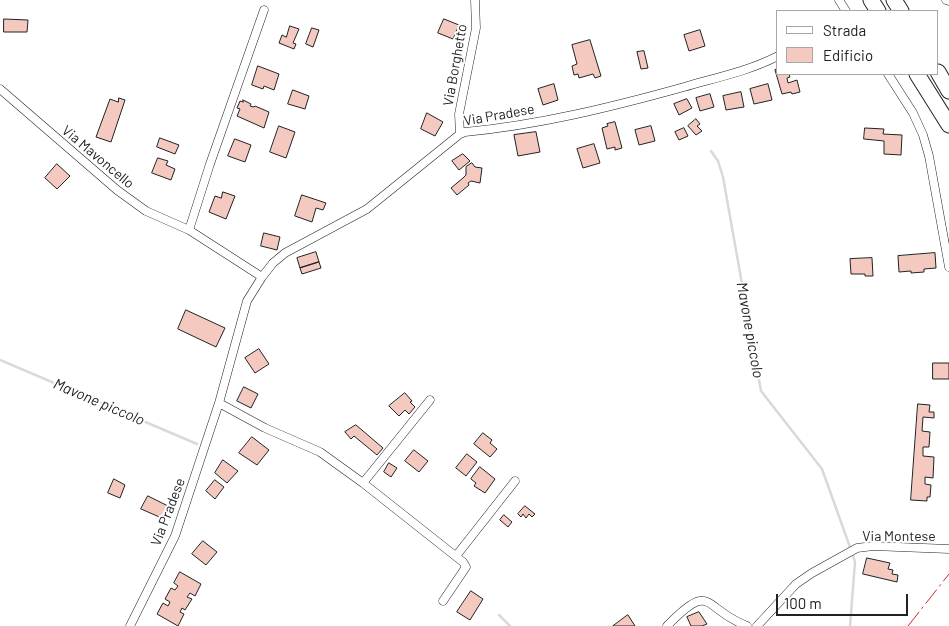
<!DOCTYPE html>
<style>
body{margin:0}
#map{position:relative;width:949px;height:626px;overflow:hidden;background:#fff;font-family:Barlow,sans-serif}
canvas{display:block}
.legend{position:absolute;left:776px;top:10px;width:162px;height:65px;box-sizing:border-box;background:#fff;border:1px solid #a7a7a7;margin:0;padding:6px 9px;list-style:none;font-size:15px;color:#222}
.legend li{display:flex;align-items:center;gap:10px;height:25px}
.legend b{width:25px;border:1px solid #a7a7a7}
.scale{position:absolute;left:776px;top:594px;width:132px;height:22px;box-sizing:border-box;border:2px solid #222;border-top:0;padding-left:6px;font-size:15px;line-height:18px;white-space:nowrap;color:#222;-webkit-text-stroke:4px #fff;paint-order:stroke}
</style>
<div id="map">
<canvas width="949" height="626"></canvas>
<ul class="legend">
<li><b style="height:6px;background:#fff"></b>Strada</li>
<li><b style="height:14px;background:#f3c9c0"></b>Edificio</li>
</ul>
<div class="scale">100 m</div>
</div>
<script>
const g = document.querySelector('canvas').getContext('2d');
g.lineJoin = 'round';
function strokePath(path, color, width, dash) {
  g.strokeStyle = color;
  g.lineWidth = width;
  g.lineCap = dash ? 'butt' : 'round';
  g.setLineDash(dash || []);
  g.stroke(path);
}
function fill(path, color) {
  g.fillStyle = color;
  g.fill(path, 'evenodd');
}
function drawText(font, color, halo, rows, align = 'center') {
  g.font = font + ' Barlow,sans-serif';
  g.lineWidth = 4;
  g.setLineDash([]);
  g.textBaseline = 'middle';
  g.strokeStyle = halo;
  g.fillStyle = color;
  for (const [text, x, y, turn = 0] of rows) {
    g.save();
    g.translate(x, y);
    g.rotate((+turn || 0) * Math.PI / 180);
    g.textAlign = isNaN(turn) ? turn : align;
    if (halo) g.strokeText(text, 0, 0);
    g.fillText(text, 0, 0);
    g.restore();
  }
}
const stream = new Path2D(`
 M711 151 718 161 723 177 761 391 822 469 850 547
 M0 360 197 444
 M499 615 510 626
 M850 626 855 562 853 555`);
const building = new Path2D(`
 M4 19 28 20 27 32H4Z
 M444 19 459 25 453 39 438 33Z
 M290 26 299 29 293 43 296 44 294 49 279 43 282 35 286 37Z
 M312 28 319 30 313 47 306 44Z
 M700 30 705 46 689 51 684 35Z
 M590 40 601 76 595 78 593 74 579 78 578 74 574 75 572 66 577 64 572 45Z
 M644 51 648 68 641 69 637 52Z
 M258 66 279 74 274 90 264 86 263 89 252 85Z
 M778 69V74H789L790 77 787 78 788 83 797 80 800 92 792 94 791 92 782 94 775 70Z
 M554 84 558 100 543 105 538 89Z
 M768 84 772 100 754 104 750 89Z
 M293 90 309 96 305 109 288 104Z
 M741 92 744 107 726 110 723 96Z
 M710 94 714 107 700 111 696 98Z
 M119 98 125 100 111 142 96 137 110 99 118 102Z
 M687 99 692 108 679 115 674 104Z
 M243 100 251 104 250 106 254 107 255 106 269 112 264 128 237 116 240 109 237 108 240 101 243 102Z
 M427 113 443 122 435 136 421 129Z
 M696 119 700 124 697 126 702 131 696 135 688 126Z
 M615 122 622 148 615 150V147L607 149 602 128 608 126 607 124Z
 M279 126 295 132 286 158 270 152Z
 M651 126 655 141 639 145 635 130Z
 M684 128 688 136 679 140 675 132Z
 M865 128 884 129 883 134 902 135 901 155 884 154V141L864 139Z
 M536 132 540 152 518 156 514 135Z
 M160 138 179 145 175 154 157 147Z
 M235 139 251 145 245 162 228 156Z
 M594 144 600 163 583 168 577 149Z
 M463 154 470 161 459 170 452 161Z
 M158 158 168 161 166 165 175 169 171 180 152 173Z
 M472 163 475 167 482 168 480 183 471 181 468 183 469 185 457 195 451 188 463 178 466 175V167Z
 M57 164 70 176 57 189 45 178Z
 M223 192 235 196 226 219 209 212 215 196 221 198Z
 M302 195 326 203 323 210 316 208 312 222 295 216Z
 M264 233 280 237 277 250 261 246Z
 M316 252 319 262 300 268 297 258Z
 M935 253 936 268 924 269V272L911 273V271L899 272 898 256Z
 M872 258 873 276H865V274H851L850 259Z
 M319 262 321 268 302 274 300 268Z
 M186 310 225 328 216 347 178 329Z
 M259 349 269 364 255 373 245 358Z
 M933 363H949V379H933Z
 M244 387 258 394 251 408 237 401Z
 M405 393 412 401 410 402 415 407 409 414 405 410 399 416 389 406Z
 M918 404 930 405 929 412H934V418L923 417 922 431 930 432 929 447H923V456L934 457 933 478 925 477V484L931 485 930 497H927V501L911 500Z
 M356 425 383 448 377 455 354 436 351 439 345 432Z
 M483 433 492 440 490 443 497 449 490 457 474 444Z
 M252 437 269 450 257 465 239 453Z
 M414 450 428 461 419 472 405 461Z
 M467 454 477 462 466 476 456 468Z
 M223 460 238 471 227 483 215 473Z
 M389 463 397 468 391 477 384 472Z
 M480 467 495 479 485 493 474 486 476 483 471 479Z
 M114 479 125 485 120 498 108 493Z
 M215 480 224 487 215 499 206 491Z
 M148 496 170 507 164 519 141 509Z
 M525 506 535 514 532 517 529 514 526 518 523 514 521 517 518 514Z
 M504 515 512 522 508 527 500 520Z
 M203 541 217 552 206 565 192 554Z
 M867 558 890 563 888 569 893 570 892 574 898 575 897 582 863 574Z
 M180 572 201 584 195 596 190 593 187 597 192 599 185 610 182 608 180 612 184 614 178 626 157 614 163 603 168 606 170 602 165 599 171 588 175 590 178 586 174 583Z
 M471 591 483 599 470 620 457 612Z
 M699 612 707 624 702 626H691L687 617Z
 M628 615 635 626H613Z`);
const street = new Path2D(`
 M839 0 846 11
 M946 0 949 1
 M888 74 913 113 923 135 929 156 949 267
 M0 89 117 190 146 211 189 230 262 277
 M460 134 459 114 476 28 475 0
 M189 230 210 164 264 10
 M219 403 265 428 320 452 363 483 463 562 466 567 443 601
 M363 483 430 400
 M456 556 515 481
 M130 626 175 536 219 403 247 301 262 277 273 263 285 253 367 209 460 134 465 132C539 125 612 107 684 87 715 78 749 71 778 56
 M667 626C713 579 702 609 747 626
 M757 626 796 584 812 573 857 548 873 546 949 549`);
const highway = new Path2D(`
 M871 0 878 11
 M894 0 901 11
 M938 72 949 91
 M917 74 949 125`);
const power = new Path2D(`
 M908 626 949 574`);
const streetNames = [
 ["Via Borghetto",455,65,-80],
 ["Via Pradese",499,115,-10],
 ["Via Mavoncello",98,157,40],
 ["Via Pradese",168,512,-69],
 ["Via Montese",899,536]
];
const waterNames = [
 ["Mavone piccolo",750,330,80],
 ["Mavone piccolo",99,402,23]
];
strokePath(stream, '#d9d9d9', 2.5);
fill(building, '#f3c9c0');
strokePath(building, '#222', 1);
strokePath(street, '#222', 9);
strokePath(highway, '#222', 17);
strokePath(street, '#fff', 8);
strokePath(highway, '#fff', 15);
strokePath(power, '#c62828', 1, [18, 4, 2.5, 4]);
drawText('14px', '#222', '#fff', streetNames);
drawText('italic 15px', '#222', '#fff', waterNames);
</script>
